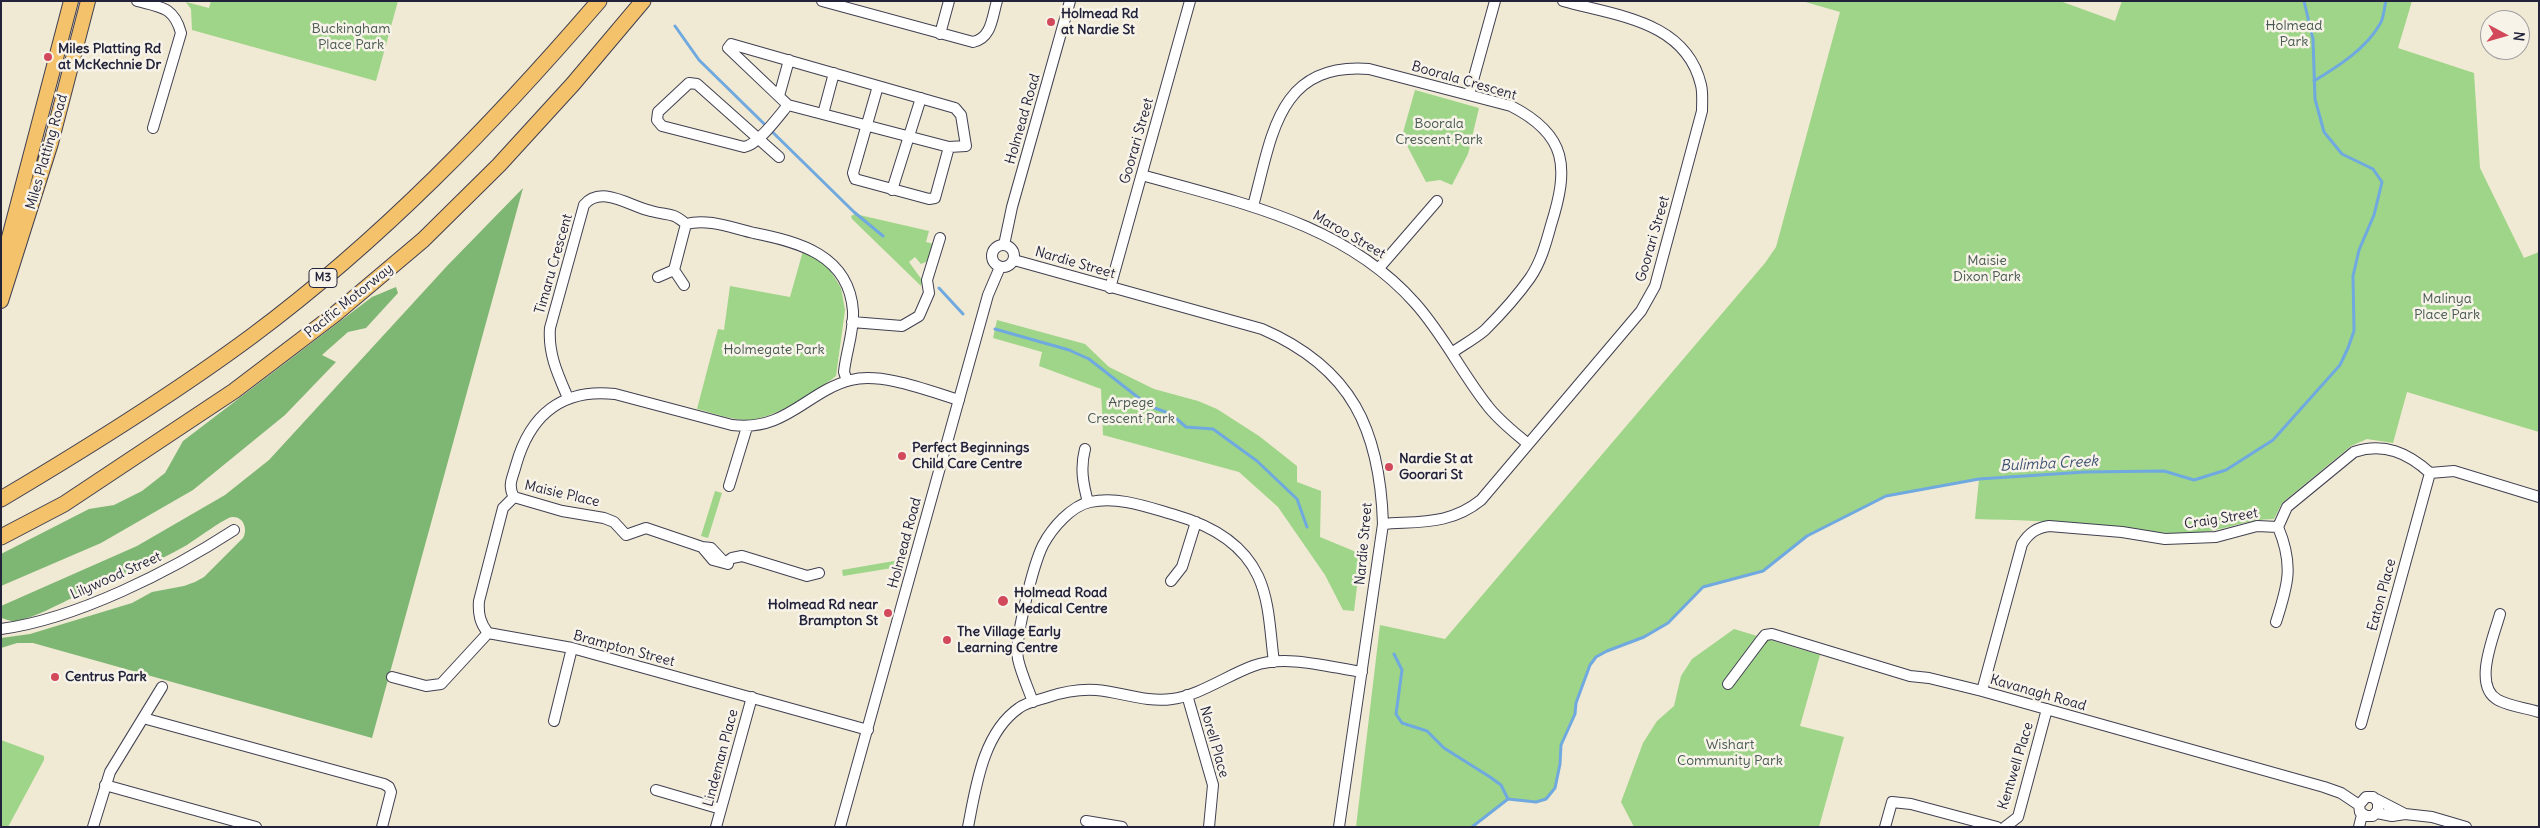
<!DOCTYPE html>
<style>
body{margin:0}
#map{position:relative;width:2540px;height:828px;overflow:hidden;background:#f0e9d3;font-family:Delius,sans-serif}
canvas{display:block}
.frame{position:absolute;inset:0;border:2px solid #22223b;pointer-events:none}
.north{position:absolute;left:2480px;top:10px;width:50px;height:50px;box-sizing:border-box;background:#f7f3e8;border:1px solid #a29fa3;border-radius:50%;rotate:96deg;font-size:14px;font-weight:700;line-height:20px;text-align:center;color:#22223b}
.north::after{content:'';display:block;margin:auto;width:18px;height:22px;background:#d1495b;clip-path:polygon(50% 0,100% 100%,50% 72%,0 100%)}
</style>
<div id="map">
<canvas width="2540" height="828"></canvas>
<div class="frame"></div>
<div class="north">N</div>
</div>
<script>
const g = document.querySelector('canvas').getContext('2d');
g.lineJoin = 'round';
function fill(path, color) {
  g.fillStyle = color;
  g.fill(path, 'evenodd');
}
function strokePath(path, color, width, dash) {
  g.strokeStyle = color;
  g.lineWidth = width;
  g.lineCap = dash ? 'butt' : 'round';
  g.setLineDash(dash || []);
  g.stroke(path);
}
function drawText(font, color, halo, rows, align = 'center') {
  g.font = font + ' Delius,sans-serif';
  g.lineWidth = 5;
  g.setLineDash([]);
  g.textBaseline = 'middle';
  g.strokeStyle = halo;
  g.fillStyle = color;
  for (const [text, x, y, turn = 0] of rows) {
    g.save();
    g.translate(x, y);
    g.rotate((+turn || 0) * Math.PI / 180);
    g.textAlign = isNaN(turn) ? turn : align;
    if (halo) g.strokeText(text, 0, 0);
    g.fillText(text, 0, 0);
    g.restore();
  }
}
const green = new Path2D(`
 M211 1H398L376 81 192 30 191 9 186 2 209 8Z
 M1802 1H2060L2115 21 2122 1H2412L2398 48 2474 73 2480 168 2524 258 2539 252V432L2407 392 2393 443 2367 439 2351 446 2282 503 2274 519C2246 519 2221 532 2192 533 2159 535 2126 528 2093 525 2054 521 2015 520 1975 519L1979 479 1886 496 1807 536 1763 571 1703 587 1668 623 1644 637 1607 651 1596 657 1590 665 1576 702 1575 714 1561 745 1560 764 1555 788 1546 799 1536 802 1508 799 1472 827H1356L1380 625 1445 639 1765 263 1776 247 1840 12Z
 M1415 90 1479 108 1468 154 1452 185 1440 180 1426 182 1402 136Z
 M855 214 929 231 926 242 934 244 928 261 921 264 915 257 909 262 922 280 921 286 852 219 851 216Z
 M803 251 827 265 841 288 845 310 836 376C815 392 773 420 746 420 729 419 713 413 697 409L718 329 724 330 730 286 790 297Z
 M997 320 1085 344 1109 367 1154 389 1198 401 1217 409 1259 436 1297 466V482L1321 491 1320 537 1361 554 1354 611 1343 610 1325 575 1278 507 1239 472 1103 435 1101 389 1039 366 1042 352 993 338Z
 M715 491 722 493 708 538 701 536Z
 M899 556 894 574 892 568 843 576 842 570 894 561Z
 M1734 629 1820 655 1800 726 1844 737 1819 827H1634L1621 802 1643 743 1657 721 1674 706 1681 676 1692 659Z
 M1 740 44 756V760L8 827H1Z`);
const forest = new Path2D(`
 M523 188 372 738 33 643H17L1 648V638L30 634 132 603 152 592 184 586 195 582 204 577 243 538C248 530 244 516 232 517 226 517 195 540 187 545 152 565 113 580 76 596 57 605 36 617 16 621 11 622 6 619 1 618V606L137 546 225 495 269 460 447 266Z
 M396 287 398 293 366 328 348 332 322 355 336 362 285 415 193 490 101 543 1 586V554L89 509 114 505 142 491 165 473 183 441 372 297Z`);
const stream = new Path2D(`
 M675 26 699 60 854 212 883 236
 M2314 81C2337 67 2366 49 2380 24 2384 18 2384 8 2386 1
 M939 288 963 314
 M995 329 1069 350 1089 359 1149 406 1171 414 1186 427 1213 429 1257 461 1297 499 1307 527
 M1394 654 1402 670 1396 714 1402 723 1427 731 1444 748 1490 777 1501 785 1508 799
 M1472 827 1508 799 1536 802 1546 799 1555 788 1560 764 1561 745 1575 714 1576 703 1590 665 1596 657 1607 651 1644 637 1668 623 1703 587 1763 571 1807 536 1886 496 1979 479 2085 472 2164 471 2194 480 2226 470 2273 440 2340 365 2348 348 2354 331 2353 276 2359 250 2374 215 2382 182 2373 169 2342 154 2324 132 2315 99 2313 39 2304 1`);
const minor = new Path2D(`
 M137 1C161 7 174 7 181 33L153 128
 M822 1 973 42C992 38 992 17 997 1
 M940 34 949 1
 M731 44 955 108 961 115 966 146 949 147 788 105 728 48Z
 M878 86 853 173 855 179 929 199 935 198 949 147
 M1469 95 1495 1
 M779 96 789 60
 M823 114 834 73
 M779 157 752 133 697 84 689 83 658 112 657 120 662 126 744 147C758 145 778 117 788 105
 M1142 175C1240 203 1344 223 1415 303 1443 334 1461 372 1487 405 1498 420 1514 432 1528 444
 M892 190 921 98
 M1253 206C1272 137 1277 62 1369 69L1511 106C1568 135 1569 168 1551 225 1546 243 1541 262 1530 278 1518 295 1500 315 1485 330 1476 338 1463 345 1453 352
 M686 224C708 218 732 228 754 233 799 242 849 255 853 311 854 332 846 352 844 372L847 381
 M992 256a11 11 0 1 1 22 0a11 11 0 1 1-22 0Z
 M1004 245 1012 207 1070 1
 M1014 260 1262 329C1352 368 1380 430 1383 524L1339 827
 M1379 268 1437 201
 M674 270 686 224
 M658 277 674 270 684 285
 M1110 288 1190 1
 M852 322 902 326 919 316 929 293 927 280 940 238
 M568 398C558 375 548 354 550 328L584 205C601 184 631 207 651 211 668 216 671 211 686 224
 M1085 449C1080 468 1083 484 1088 502
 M729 486 747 427
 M514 497 562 511 604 518 614 522 626 535 646 528 702 547 711 548 725 563 732 558 742 556 807 576 819 573
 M1383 524C1420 521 1450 525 1481 500L1641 311 1655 286 1702 111C1702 103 1703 93 1701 85 1686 21 1617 16 1563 1
 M702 547 713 560 728 564
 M1171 581 1182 567 1196 522
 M2500 614C2494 636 2472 686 2498 700 2509 706 2526 708 2539 712
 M2276 622C2288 585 2294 565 2278 527
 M1 629C76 619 171 571 234 530
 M392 677 426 686 441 684 488 633
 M1728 684 1761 640 1765 635 1772 634 1910 676 1929 678 1982 691 2324 787 2341 793 2359 805 2360 812 2366 816H2373L2378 810V802L2373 797H2366L2359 805
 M1982 691 2022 544C2029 533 2036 528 2049 526L2122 532 2165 539 2216 537 2257 526 2278 527 2287 507 2354 452C2384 442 2408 453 2430 473L2454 471 2539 497
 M1187 695 1213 785 1209 827
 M1033 702C1028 688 1021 673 1018 659 1014 639 1034 563 1043 545 1052 528 1071 506 1090 502 1119 496 1147 507 1175 515 1210 525 1242 542 1258 576 1270 602 1270 633 1274 662
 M143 718 384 784 389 787 391 792 382 827
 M554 721 572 648
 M2361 724 2430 473
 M868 730 572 648 488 633C480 623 478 614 479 601L503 508 514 497C507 485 513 477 516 465 530 415 562 388 615 394L732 425C786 432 807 391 851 380 882 372 929 391 959 400
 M105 785 256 827
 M656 790 721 809
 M2376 799 2405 814
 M2377 813 2392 816 2405 814 2432 817 2466 827
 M1086 821 1122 827
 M93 827 110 772 162 687
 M716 827 752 697
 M840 827 988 295 1000 267
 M968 827C976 786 983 733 1019 708 1027 702 1039 700 1048 697 1063 692 1080 689 1096 690 1121 692 1147 703 1172 699 1198 696 1228 675 1253 666 1286 654 1328 667 1362 672
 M1885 827 1892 802 1911 804 1997 827
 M2005 827 2018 817 2047 709
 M2359 827 2362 815 2360 812`);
const major = new Path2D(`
 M1 268 71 1
 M1 301 51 143 88 1`);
const highway = new Path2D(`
 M1 499C87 448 171 396 252 336 381 240 494 123 599 1
 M1 537 64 504 234 391 334 315 423 240 499 165 573 84 643 1`);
const markers = [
 [1051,22,5,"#d1495b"],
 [48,57,5,"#d1495b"],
 [902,456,5,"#d1495b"],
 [1389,467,5,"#d1495b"],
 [1003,601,6,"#d1495b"],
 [888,613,5,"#d1495b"],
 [947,640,5,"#d1495b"],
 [55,677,5,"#d1495b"]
];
const shields = [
 [323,278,28]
];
const shieldNames = [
 ["M3",323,278]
];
const poiNames = [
 ["Holmead Rd",1061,14],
 ["at Nardie St",1061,30],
 ["Miles Platting Rd",58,49],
 ["at McKechnie Dr",58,65],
 ["Perfect Beginnings",912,448],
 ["Child Care Centre",912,464],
 ["Nardie St at",1399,459],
 ["Goorari St",1399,475],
 ["Holmead Road",1014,593],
 ["Medical Centre",1014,609],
 ["Holmead Rd near",878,605,"right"],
 ["Brampton St",878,621,"right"],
 ["The Village Early",957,632],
 ["Learning Centre",957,648],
 ["Centrus Park",65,677]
];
const parkNames = [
 ["Holmead",2294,26],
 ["Park",2294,42],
 ["Buckingham",351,29],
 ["Place Park",351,45],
 ["Boorala",1439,124],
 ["Crescent Park",1439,140],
 ["Maisie",1987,261],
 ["Dixon Park",1987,277],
 ["Malinya",2447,299],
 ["Place Park",2447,315],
 ["Holmegate Park",774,350],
 ["Arpege",1131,403],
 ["Crescent Park",1131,419],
 ["Wishart",1730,745],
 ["Community Park",1730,761]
];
const streetNames = [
 ["Boorala Crescent",1464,81,16],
 ["Holmead Road",1023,119,-74],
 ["Goorari Street",1137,141,-74],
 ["Miles Platting Road",47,152,-74],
 ["Maroo Street",1349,235,30],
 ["Goorari Street",1653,239,-74],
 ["Nardie Street",1075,263,16],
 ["Timaru Crescent",554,264,-74],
 ["Pacific Motorway",349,301,-39],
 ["Maisie Place",562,494,13],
 ["Craig Street",2221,519,-9],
 ["Holmead Road",905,543,-75],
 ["Nardie Street",1364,544,-85],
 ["Lilywood Street",116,576,-24],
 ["Eaton Place",2382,595,-75],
 ["Brampton Street",624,649,15],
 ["Kavanagh Road",2038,693,16],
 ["Norell Place",1214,742,74],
 ["Lindeman Place",721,758,-75],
 ["Kentwell Place",2016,766,-73]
];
const waterNames = [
 ["Bulimba Creek",2049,464,-3]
];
fill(green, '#9ed588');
fill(forest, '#7eb674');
strokePath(stream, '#6fa9df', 3);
strokePath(minor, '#414052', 12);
strokePath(major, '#414052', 16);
strokePath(highway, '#414052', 17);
strokePath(minor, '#fff', 10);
strokePath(major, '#f3c26a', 14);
strokePath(highway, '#f3c26a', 15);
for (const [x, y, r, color] of markers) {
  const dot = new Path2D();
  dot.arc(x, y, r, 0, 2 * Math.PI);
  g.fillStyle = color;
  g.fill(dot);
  strokePath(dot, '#f7f3e8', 2);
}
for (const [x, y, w] of shields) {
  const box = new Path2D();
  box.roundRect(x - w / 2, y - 9.5, w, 19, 4);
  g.fillStyle = '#f7f3e8';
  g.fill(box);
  strokePath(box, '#22223b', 1);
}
drawText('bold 12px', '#22223b', null, shieldNames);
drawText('bold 14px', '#22223b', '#f7f3e8', poiNames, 'left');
drawText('14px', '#475852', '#f7f3e8', parkNames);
drawText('14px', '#22223b', '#f7f3e8', streetNames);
drawText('italic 15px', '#3d5174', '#f7f3e8', waterNames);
</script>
